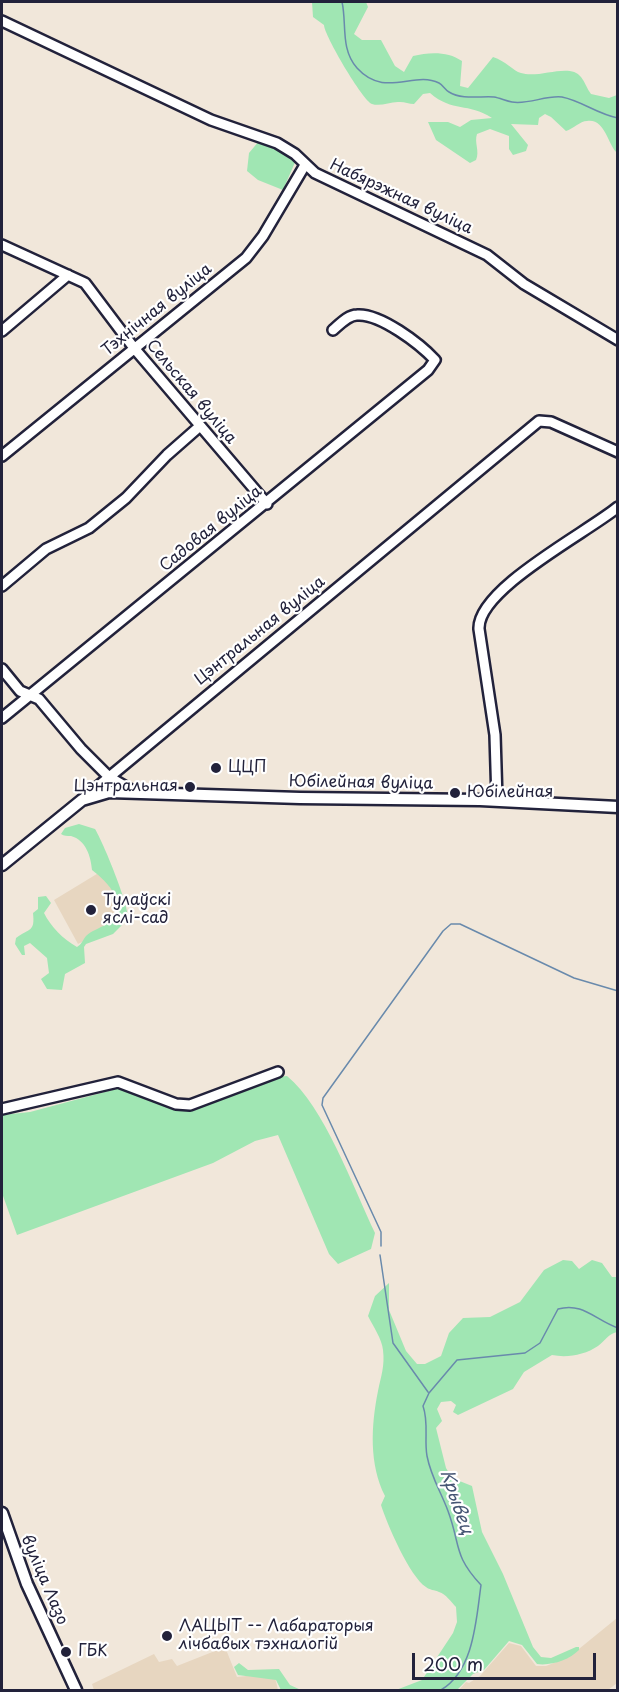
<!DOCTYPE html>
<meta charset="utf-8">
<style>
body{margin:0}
#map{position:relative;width:619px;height:1692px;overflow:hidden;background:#f1e7da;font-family:"Playpen Sans",sans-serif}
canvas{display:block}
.frame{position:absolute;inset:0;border:3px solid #22223b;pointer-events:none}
.scale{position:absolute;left:412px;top:1653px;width:184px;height:27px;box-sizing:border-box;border:3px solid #22223b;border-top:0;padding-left:8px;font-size:18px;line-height:21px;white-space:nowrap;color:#22223b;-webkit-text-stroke:4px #fff;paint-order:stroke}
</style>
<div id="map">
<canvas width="619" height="1692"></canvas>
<div class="frame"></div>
<div class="scale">200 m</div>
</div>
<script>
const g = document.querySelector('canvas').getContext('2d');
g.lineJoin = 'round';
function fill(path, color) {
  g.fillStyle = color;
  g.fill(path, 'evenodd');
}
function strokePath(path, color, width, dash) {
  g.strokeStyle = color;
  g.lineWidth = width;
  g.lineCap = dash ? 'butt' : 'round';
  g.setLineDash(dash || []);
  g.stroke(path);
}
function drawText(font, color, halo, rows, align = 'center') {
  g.font = font + ' "Playpen Sans",sans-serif';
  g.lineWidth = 4.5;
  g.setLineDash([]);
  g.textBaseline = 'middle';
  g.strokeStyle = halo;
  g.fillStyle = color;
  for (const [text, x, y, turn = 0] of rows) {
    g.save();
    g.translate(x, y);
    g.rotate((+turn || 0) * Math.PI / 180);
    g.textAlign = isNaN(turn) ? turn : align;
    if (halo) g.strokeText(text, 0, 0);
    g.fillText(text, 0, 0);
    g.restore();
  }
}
const built = new Path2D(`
 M105 869 128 919 78 944 54 900Z
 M617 1618V1683L608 1690H459L466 1682 469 1683 480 1676 509 1643 521 1646 536 1666H546L569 1657Z
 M225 1647 237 1677 274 1673 278 1690H94L92 1684 154 1654 159 1662 172 1659 177 1666Z`);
const green = new Path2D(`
 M312 2H366L368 7 354 34 362 40H381L395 66 404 72 413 56C429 52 448 51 462 61L460 86 468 88 493 57C506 61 513 71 521 73 539 79 570 62 581 77 585 82 587 89 591 94L609 98 617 95V153C608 145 605 118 587 121 580 121 573 129 566 131L551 117 545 114 539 118 538 125 511 124 528 145 526 151 513 155 509 149V136L490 129 477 134C474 143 480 151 476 160L470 163 436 140 428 122H448L460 127 471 120 492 118C468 102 453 113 430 93L423 94 414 104C409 104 405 102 400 102 391 101 381 107 372 104 363 101 324 35 324 25L313 17Z
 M259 141 296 160 283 190 258 180 247 171 249 153Z
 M79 824 95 829C103 842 129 905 128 919L113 934 86 944 84 947 85 963 65 974 62 990 47 989 41 979 49 973 47 958 30 943 24 946 25 955H22L15 944 16 938C30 928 35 932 33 913L38 909V897L46 896 51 903 44 913C51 927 63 939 77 947 82 944 82 941 86 936 91 931 100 928 107 924 131 906 108 882 92 870 91 857 86 840 71 836 67 836 64 836 61 834L65 828Z
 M287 1076C324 1106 353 1187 375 1233L371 1249 338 1264 329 1254 278 1135 255 1141 213 1163 17 1235 2 1193V1115L30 1112 120 1088 166 1107 188 1111 278 1077Z
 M563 1260 572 1261 579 1269 592 1260 602 1263 612 1277H617V1332C608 1334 606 1340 598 1346 585 1355 567 1358 552 1355L524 1372 513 1389 458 1415 453 1412 456 1405 451 1401 441 1402 437 1409 442 1421 436 1428 446 1468 452 1478 472 1486 482 1532 503 1574 533 1647 541 1657 551 1658 576 1647H579V1650C569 1660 551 1666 537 1664L522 1645 509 1641 484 1670 473 1674 457 1690H396L422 1680 453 1633 457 1622 456 1607C451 1602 446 1594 439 1592 435 1590 429 1590 426 1587 410 1577 387 1524 381 1505L385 1496C369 1464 371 1426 378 1391 381 1376 385 1366 383 1350 382 1339 373 1326 368 1316L375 1296 389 1283V1310L406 1351 417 1364H425L441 1356 449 1333 463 1318 490 1317 520 1302 544 1270Z
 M239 1663 248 1670 279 1669 290 1685 301 1690H281L276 1680 238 1675 234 1667Z`);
const stream = new Path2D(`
 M342 2C347 23 340 49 357 68 385 99 414 70 439 83 443 85 445 90 449 92 462 100 480 96 494 97 500 98 506 101 512 102 528 105 546 95 562 97 582 101 597 114 618 118
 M381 1246V1232L322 1105 323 1098 443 931 451 924H460L574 978 618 991
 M380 1255 393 1343 428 1392
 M441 1690C474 1670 476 1621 481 1585 453 1555 461 1546 448 1511 441 1492 431 1477 427 1456 424 1439 429 1423 423 1406L429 1393 457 1360 525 1353 540 1343 558 1309C583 1302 595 1320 618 1328`);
const minor = new Path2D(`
 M2 21 211 120 277 143 295 154 315 173 487 255 524 284 618 340
 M2 245 85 283 134 348 267 504
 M2 331 68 275
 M2 456 246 258 263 236 305 165
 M2 586 46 549 89 528 126 498 167 455 200 426
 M2 669 20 691 39 699 81 749 109 777 133 791
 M2 718 428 370 435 360C420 344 380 313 357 315 348 315 340 324 333 330
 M84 798 539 421 551 422 618 452
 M497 800 495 735 479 629C477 589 588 532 618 507
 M2 1109 118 1082 176 1104 190 1105 278 1072`);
const major = new Path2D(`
 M2 865 82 800 109 792 300 798 480 800 618 807
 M2 1513 27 1584 76 1690`);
const markers = [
 [216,768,6,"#22223b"],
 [190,787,6,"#22223b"],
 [455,793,6,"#22223b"],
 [91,910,6,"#22223b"],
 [167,1636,6,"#22223b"],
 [66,1652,6,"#22223b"]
];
const streetNames = [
 ["Набярэжная вуліца",401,197,25],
 ["Тэхнічная вуліца",157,310,-39],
 ["Сельская вуліца",191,392,50],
 ["Садовая вуліца",211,529,-39],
 ["Цэнтральная вуліца",260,631,-39],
 ["Юбілейная вуліца",361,783,1],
 ["вуліца Лазо",44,1580,67]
];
const poiNames = [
 ["ЦЦП",228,768],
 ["Цэнтральная",178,787,"right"],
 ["Юбілейная",467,793],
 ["Тулаўскі",103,901],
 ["яслі-сад",103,919],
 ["ЛАЦЫТ -- Лабараторыя",179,1627],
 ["лічбавых тэхналогій",179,1645],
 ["ГБК",78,1652]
];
const waterNames = [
 ["Крывец",456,1502,71]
];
fill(built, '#e7d6c0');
fill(green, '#a0e6b3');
strokePath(stream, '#698aac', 1.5);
strokePath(minor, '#22223b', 14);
strokePath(major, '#22223b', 15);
strokePath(minor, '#fff', 9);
strokePath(major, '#fff', 10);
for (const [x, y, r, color] of markers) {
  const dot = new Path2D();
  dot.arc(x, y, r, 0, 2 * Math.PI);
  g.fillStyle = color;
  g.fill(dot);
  strokePath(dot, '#fff', 2);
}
drawText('16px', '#22223b', '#fff', streetNames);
drawText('16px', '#22223b', '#fff', poiNames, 'left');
drawText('italic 18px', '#465674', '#fff', waterNames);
</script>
